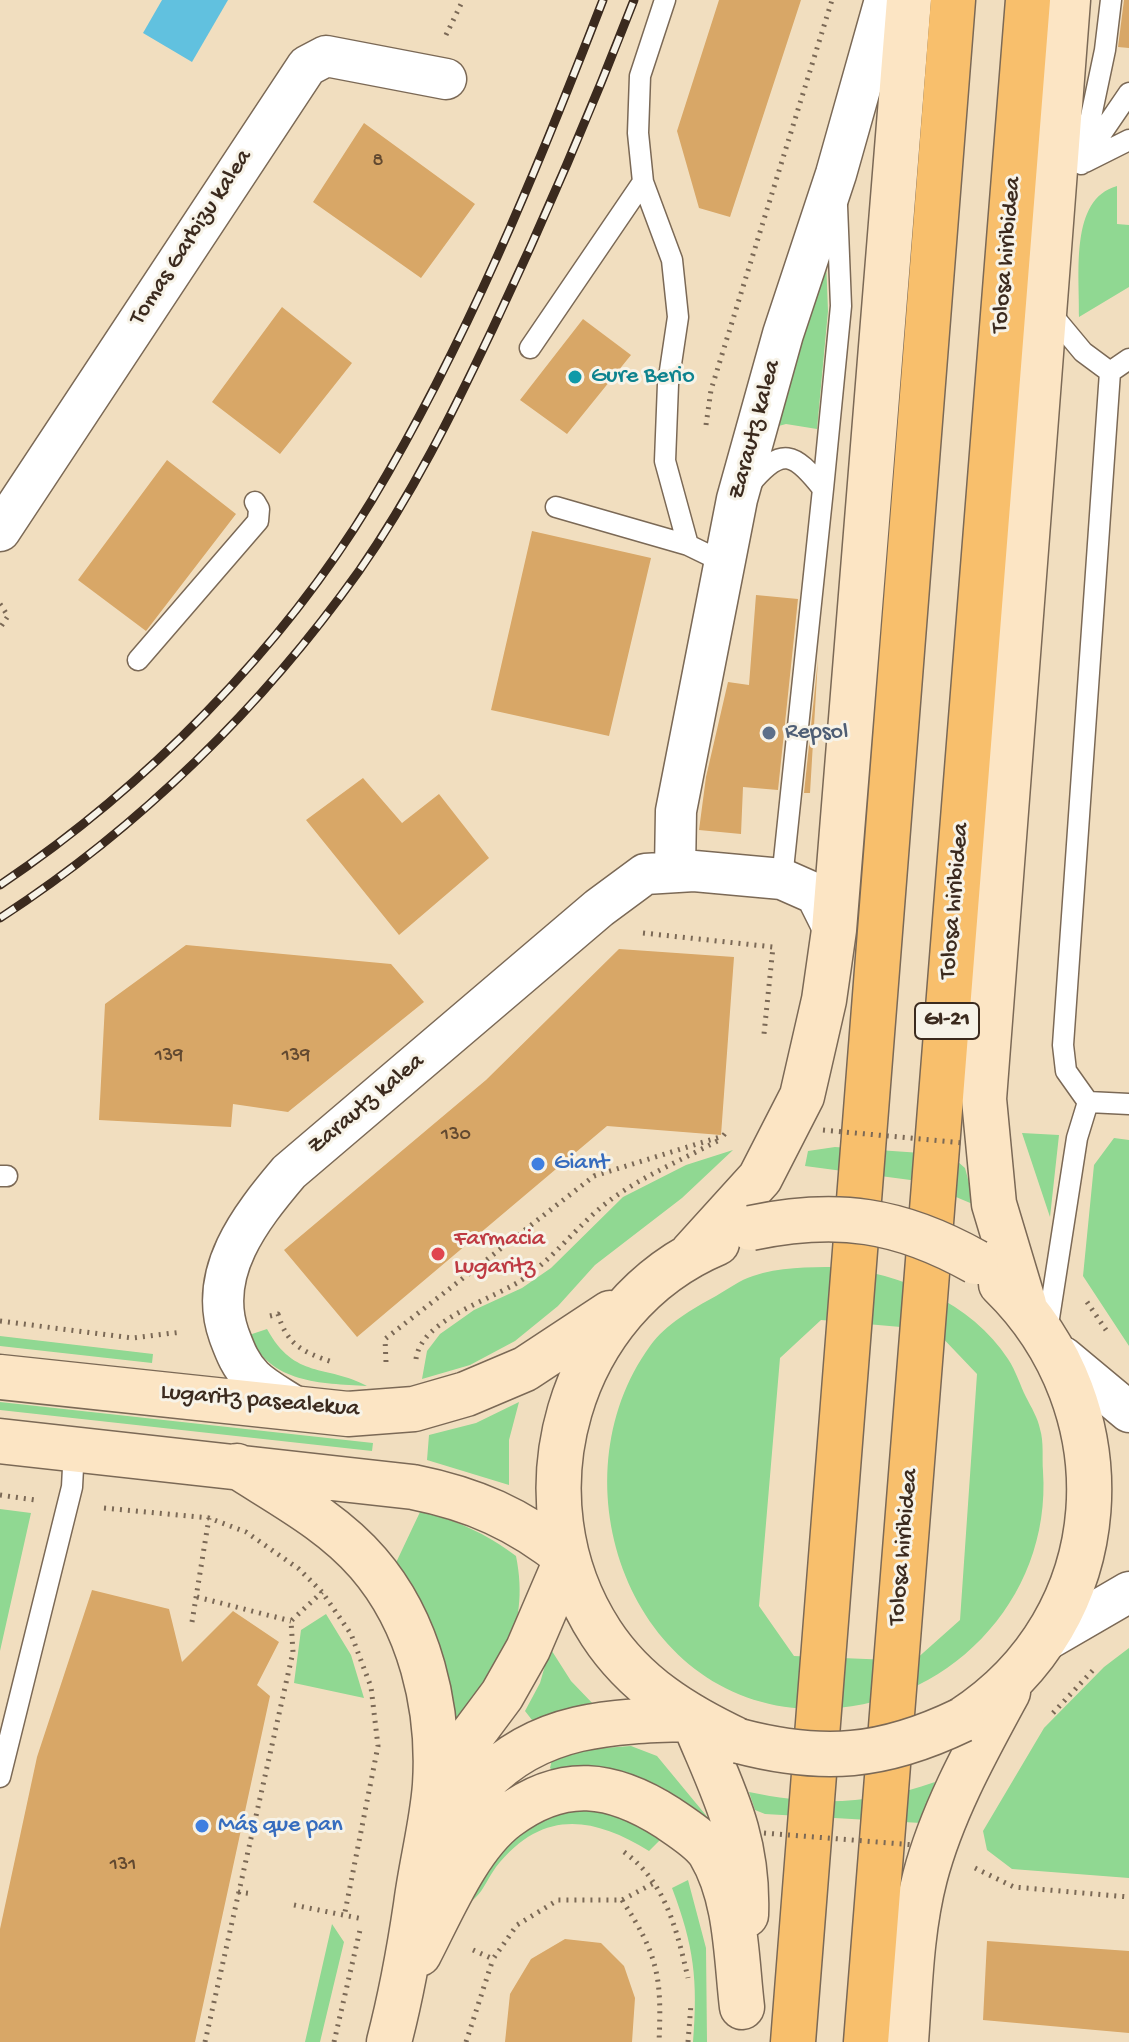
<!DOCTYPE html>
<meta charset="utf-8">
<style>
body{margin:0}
canvas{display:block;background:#f1debf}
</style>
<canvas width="1129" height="2042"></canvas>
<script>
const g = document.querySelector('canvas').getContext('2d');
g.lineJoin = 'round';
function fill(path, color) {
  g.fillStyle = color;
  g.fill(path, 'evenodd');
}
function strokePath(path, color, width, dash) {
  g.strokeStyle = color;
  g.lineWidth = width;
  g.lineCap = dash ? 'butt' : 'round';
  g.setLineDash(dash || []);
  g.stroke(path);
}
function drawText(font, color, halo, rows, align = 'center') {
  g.font = font + ' "Gochi Hand",sans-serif';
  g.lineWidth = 6;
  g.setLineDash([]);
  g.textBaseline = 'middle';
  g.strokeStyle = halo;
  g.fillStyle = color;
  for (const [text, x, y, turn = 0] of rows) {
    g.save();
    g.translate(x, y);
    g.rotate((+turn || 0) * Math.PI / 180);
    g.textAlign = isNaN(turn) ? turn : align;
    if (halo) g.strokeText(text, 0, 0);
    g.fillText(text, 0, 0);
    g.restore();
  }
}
const green = new Path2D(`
 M1117 186V224L1129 225V287L1079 317C1080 275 1069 199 1117 186Z
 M826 260 828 311 817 429 786 424 775 427Z
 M1022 1133 1059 1135 1050 1217Z
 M1114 1138 1129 1140V1346L1083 1276 1094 1165Z
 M835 1147 950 1155 965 1168 975 1205 918 1181 805 1166 808 1151Z
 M733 1150 682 1198 595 1265 558 1306 515 1341 470 1365 422 1379 427 1351 440 1334 474 1310 522 1288 551 1268 623 1197 686 1165Z
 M836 1267C900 1273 972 1303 1008 1359 1016 1371 1020 1385 1026 1397 1031 1407 1038 1418 1040 1429 1044 1442 1042 1458 1043 1471 1052 1603 942 1713 809 1709 630 1703 552 1481 650 1346 666 1324 692 1309 716 1296 728 1289 740 1280 753 1276 779 1267 808 1267 836 1267ZM821 1320 935 1330 977 1374 960 1620 914 1661 794 1656 759 1606 780 1358Z
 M267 1329C295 1380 326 1364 367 1386 320 1383 271 1384 249 1335Z
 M0 1336 153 1354 152 1363 0 1346Z
 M0 1402 373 1443 372 1451 0 1410Z
 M519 1402 509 1440V1485L427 1460 429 1435 476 1423Z
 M0 1509 31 1513 0 1651Z
 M420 1512C457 1520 485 1533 516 1556 531 1631 498 1676 448 1729L393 1569Z
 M326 1614 351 1655 364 1698 294 1683 301 1630Z
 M550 1648 571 1681 596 1707 562 1711 532 1720 525 1711 540 1683Z
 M1129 1648V1878L1012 1869 987 1850 983 1831 1044 1728 1104 1667Z
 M631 1746 657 1756 714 1825 690 1813 665 1789 635 1777 555 1773 550 1768 552 1760 576 1750Z
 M935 1782 921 1823 765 1814 755 1810 749 1792C815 1806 871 1805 935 1782Z
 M590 1807 628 1818 660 1840 649 1851C592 1816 542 1809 496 1867 484 1884 481 1899 461 1907L484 1856 551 1809Z
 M688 1880 706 1948 707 2042H693C698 1980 694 1946 672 1888Z
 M332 1924 344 1942 320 2042H305Z`);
const water = new Path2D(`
 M162 0H228L192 62 143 33Z`);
const building = new Path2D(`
 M719 0H801L730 217 699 208 677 131Z
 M1124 0H1129V48L1118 47Z
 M364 123 475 204 421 278 313 202Z
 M282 307 352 363 280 454 212 402Z
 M583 319 631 355 567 434 520 400Z
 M167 460 236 514 146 631 78 580Z
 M532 531 651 558 609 736 491 710Z
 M756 595 798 599 778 790 743 787 741 834 699 830 706 777 728 682 749 685Z
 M818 659 810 793H804Z
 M363 778 402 823 439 794 489 858 399 935 306 820Z
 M186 945 391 964 424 1002 288 1112 233 1104 231 1127 99 1120 105 1004Z
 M619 949 734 957 721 1135 607 1126 357 1337 284 1250 486 1080Z
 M92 1590 169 1609 182 1662 233 1611 279 1642 257 1685 270 1696 195 2042H0V1929L37 1757Z
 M565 1939 601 1943 624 1966 635 1998 632 2042H505L510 1994 531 1959Z
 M987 1941 1129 1951V2033L983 2020Z`);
const path = new Path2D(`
 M446 35 463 0
 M706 425 711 390 832 0
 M0 604 8 616 0 628
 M643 933 773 947 764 1034
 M1087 1302 1106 1330
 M270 1316 278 1314C287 1345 303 1352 332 1362
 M0 1321 132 1338 182 1332
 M416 1359C422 1317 497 1299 526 1277 558 1254 581 1221 613 1198 645 1175 686 1158 721 1139
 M386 1362 385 1339 594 1176 723 1136 727 1131
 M0 1495 35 1500
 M104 1508 209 1518 246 1532 299 1569 322 1592 351 1634 371 1687 378 1746 344 1917
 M197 1597 291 1621
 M192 1622 209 1518
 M1053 1713 1095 1668
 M624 1852C666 1882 677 1931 688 1978
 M975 1868 1014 1887 1129 1897
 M238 1892 253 1894
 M622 1900C658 1955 662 1977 659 2042
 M294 1905 363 1919
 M473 1950 493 1959 517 1925 558 1900H622L654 1883
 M205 2042 293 1652 291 1621 322 1592
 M334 2042 360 1930
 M466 2042 493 1959
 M688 2042 691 2004`);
const lane = new Path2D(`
 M665 0 640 76 638 133 643 182 672 260 678 317 668 384 665 461 688 545 723 562
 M1088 153 1129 93
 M1085 162 1129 140
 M1081 164 1105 50 1111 0
 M1048 310 1083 352 1110 372
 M530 348 643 182
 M1110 372 1129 359
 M750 484C782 446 794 452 823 489L782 879
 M823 489 841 306 837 206
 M556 507 688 545
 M138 660 258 521 259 509 255 502
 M1088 1102 1066 1071 1063 1045 1110 372
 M0 1176H7
 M1047 1331 1077 1138 1088 1102 1129 1104
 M0 1777 72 1487 74 1449`);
const street = new Path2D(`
 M0 531 307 66 326 56 446 79
 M675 870 676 811 737 499 783 334 836 174 885 0
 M1063 1357 1129 1412
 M298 1409C284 1399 265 1390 253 1378 240 1365 235 1351 229 1335 207 1273 250 1218 289 1172L599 908 645 874 694 871 782 879 816 894 834 930
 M1050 1638 1129 1592`);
const secondary = new Path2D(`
 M717 1243C567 1306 513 1498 601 1633 635 1685 684 1715 739 1741
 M692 1253 760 1178 802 1096 824 1000 834 930 909 0
 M1024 1304 994 1204 984 1099 1068 0
 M0 1377 348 1414 414 1409 466 1394 525 1369 610 1313
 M0 1441 413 1487C473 1499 519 1519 567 1558
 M237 1466C282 1495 333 1522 368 1563 420 1623 440 1708 435 1785 432 1825 421 1865 416 1905 409 1952 401 1996 389 2042
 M693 1719C722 1790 749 1836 746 1915
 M962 1720C1119 1618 1129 1409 1001 1284
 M435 1785 502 1695 528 1649 567 1558
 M429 1859C446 1834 462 1805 482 1783 540 1722 614 1721 693 1719
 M419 1954C441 1912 468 1846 507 1817 563 1775 612 1782 668 1818 681 1827 702 1840 710 1853 737 1898 736 1957 742 2007
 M906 2042C910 1987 911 1931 925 1877 942 1812 976 1751 1008 1692`);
const primary = new Path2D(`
 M793 2042 953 0
 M866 2042 1028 0`);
const rail = new Path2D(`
 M0 885C145 787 281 651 372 500 466 343 537 170 603 0
 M0 918C139 828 263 706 359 571 412 495 453 412 493 328 544 220 591 111 634 0`);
const pathBridge = new Path2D(`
 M823 1130 964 1143
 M764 1833 915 1845`);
const secondaryBridge = new Path2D(`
 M751 1228C838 1210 899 1219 976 1262
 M739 1741C823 1763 883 1758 962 1720`);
const markers = [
 [575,377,8,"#0f9aa8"],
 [769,733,8,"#5c6f8a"],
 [538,1164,8,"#3f7fe0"],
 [438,1254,8,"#e0444e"],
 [202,1826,8,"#3f7fe0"]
];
const numberNames = [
 ["8",378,162],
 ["139",169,1057],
 ["139",296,1057],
 ["130",456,1136],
 ["131",123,1866]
];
const shields = [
 [947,1021,64]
];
const shieldNames = [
 ["GI-21",947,1021]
];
const streetNames = [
 ["Tomas Garbizu kalea",192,238,-57],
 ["Tolosa hiribidea",1008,255,-85],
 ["Zarautz kalea",756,430,-75],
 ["Tolosa hiribidea",956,901,-85],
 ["Zarautz kalea",367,1105,-40],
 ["Lugaritz pasealekua",260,1402,5],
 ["Tolosa hiribidea",905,1547,-85]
];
const cultureNames = [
 ["Gure Berio",591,377]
];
const serviceNames = [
 ["Repsol",785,733]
];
const shopNames = [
 ["Giant",554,1164],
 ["Más que pan",218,1826]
];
const healthNames = [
 ["Farmacia",454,1240],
 ["Lugaritz",454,1268]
];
fill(green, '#90d892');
fill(water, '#61c1df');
fill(building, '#d8a767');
strokePath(lane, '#7b6956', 23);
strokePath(street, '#7b6956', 43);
strokePath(secondary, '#7b6956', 47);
strokePath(primary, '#7b6956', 47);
strokePath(path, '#7b6956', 5, [2, 6]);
strokePath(lane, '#fff', 20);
strokePath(street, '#fff', 40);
strokePath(secondary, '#fce5c4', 44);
strokePath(primary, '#f8bf6c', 44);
strokePath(rail, '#3b2a1e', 9);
strokePath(rail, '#f7f3e8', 6, [18]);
strokePath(secondaryBridge, '#7b6956', 47, []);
strokePath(pathBridge, '#7b6956', 5, [2, 6]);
strokePath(secondaryBridge, '#fce5c4', 44);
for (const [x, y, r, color] of markers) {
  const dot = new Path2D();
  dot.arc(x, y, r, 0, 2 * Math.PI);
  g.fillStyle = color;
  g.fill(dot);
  strokePath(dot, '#f7f3e8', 3);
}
drawText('20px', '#624930', null, numberNames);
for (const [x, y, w] of shields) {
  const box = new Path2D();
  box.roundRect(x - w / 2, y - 18, w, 36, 6);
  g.fillStyle = '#f7f3e8';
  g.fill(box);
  strokePath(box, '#3b2a1e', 2);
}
drawText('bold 22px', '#3b2a1e', null, shieldNames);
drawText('24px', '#3b2a1e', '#f7f3e8', streetNames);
drawText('24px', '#0d838f', '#f7f3e8', cultureNames, 'left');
drawText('24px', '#4e5e75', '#f7f3e8', serviceNames, 'left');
drawText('24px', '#366cbe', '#f7f3e8', shopNames, 'left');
drawText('24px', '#be3a42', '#f7f3e8', healthNames, 'left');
</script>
